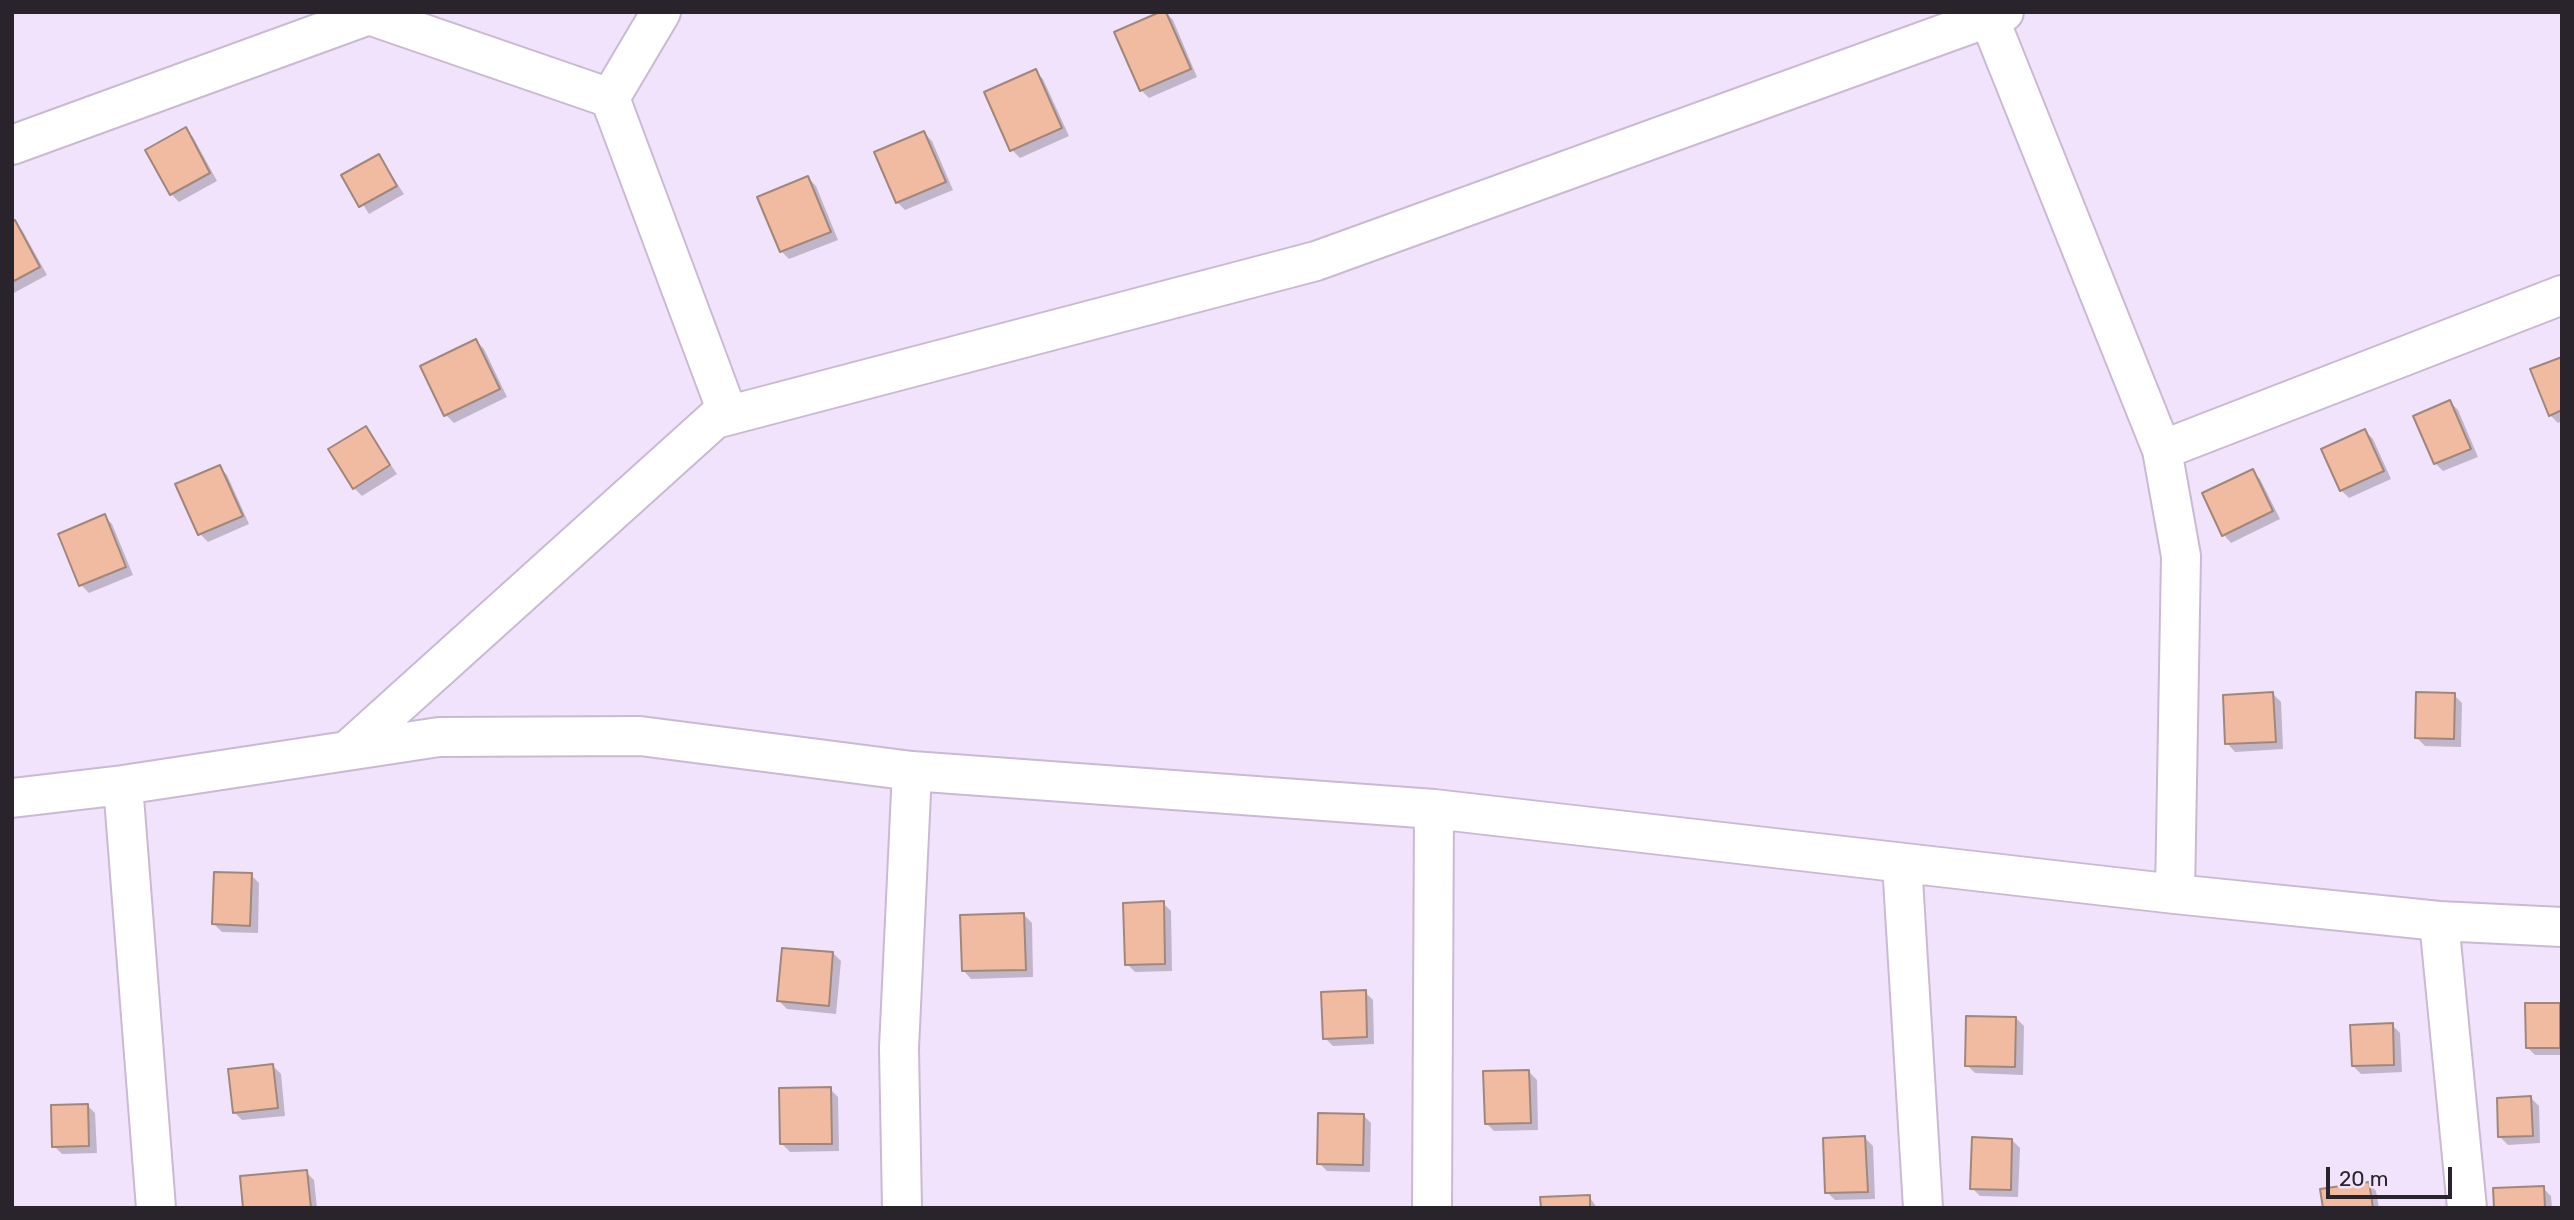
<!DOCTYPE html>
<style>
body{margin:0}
#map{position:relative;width:2574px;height:1220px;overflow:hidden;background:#f2e3fc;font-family:Rubik,sans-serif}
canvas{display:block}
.frame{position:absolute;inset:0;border:14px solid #29232c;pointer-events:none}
.scale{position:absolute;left:2326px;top:1167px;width:126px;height:32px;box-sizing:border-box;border:4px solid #29232c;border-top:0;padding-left:9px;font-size:21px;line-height:24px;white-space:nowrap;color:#29232c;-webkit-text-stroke:5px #f2e3fc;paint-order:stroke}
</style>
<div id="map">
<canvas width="2574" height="1220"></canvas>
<div class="frame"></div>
<div class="scale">20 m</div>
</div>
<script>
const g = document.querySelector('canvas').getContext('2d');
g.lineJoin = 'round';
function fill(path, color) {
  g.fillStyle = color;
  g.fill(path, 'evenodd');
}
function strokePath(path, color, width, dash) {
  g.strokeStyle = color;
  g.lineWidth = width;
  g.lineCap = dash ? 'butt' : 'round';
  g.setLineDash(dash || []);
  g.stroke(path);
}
const shadow = new Path2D(`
 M1165 12 1173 20 1197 77 1149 98 1141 90Z
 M1035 71 1043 79 1069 136 1020 158 1012 150Z
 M185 129 193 137 217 181 179 202 171 194Z
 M924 133 932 141 953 190 905 210 897 202 877 153Z
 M379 156 404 194 369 214 344 175Z
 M808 178 816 186 838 240 789 259 781 251Z
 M14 222 22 230 47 275 12 294Z
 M476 341 484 349 507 397 454 423 446 415Z
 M2562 358V421L2558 423 2550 415Z
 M2450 402 2458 410 2478 457 2443 471 2435 463Z
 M366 428 397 474 362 496 354 488Z
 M2365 431 2373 439 2391 479 2349 498 2341 490Z
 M219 467 227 475 249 524 208 542 200 534 178 485Z
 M2252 471 2260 479 2280 519 2231 543 2224 535Z
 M104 516 112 524 133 575 89 593 81 585Z
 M2273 694 2281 702 2283 749 2235 752 2227 743Z
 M2454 695 2462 703 2461 747 2425 746 2417 738Z
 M251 875 259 883 258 933 222 932 214 924Z
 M1163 903 1171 911 1172 971 1135 972 1127 964Z
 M1024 915 1032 923 1033 977 971 979 963 970Z
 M833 953 841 961 836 1014 787 1009 779 1001Z
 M1365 992 1373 1000 1374 1044 1333 1046 1325 1038Z
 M2559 1005 2562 1055H2535L2527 1047Z
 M2016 1018 2024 1026 2023 1075 1975 1073 1967 1065Z
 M2392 1025 2400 1033 2402 1072 2361 1074 2353 1066Z
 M273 1066 281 1074 285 1116 242 1120 234 1112Z
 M1529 1072 1537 1080 1538 1130 1494 1131 1486 1123Z
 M830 1089 838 1097 839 1151 790 1152 782 1144Z
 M2531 1098 2539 1106 2540 1143 2508 1145 2500 1137Z
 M87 1105 95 1113 97 1153 62 1154 54 1146Z
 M1363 1115 1371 1123 1370 1172 1327 1171 1319 1163Z
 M1865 1138 1873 1146 1875 1199 1835 1200 1827 1192Z
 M2012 1140 2020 1148 2018 1197 1980 1196 1972 1188Z
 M306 1172 314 1180 317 1208H245Z
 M2368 1183 2376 1191 2379 1208H2324Z
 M2543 1188 2551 1196 2552 1208H2496Z
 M1589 1196 1597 1208H1543Z`);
const building = new Path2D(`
 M1160 12H1166L1191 69 1140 91 1114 32Z
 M1036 69 1062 128 1010 151 984 92Z
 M186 127 210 173 170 195 145 150Z
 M924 131 946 182 896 203 874 152Z
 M379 154 397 186 359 207 341 175Z
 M808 176 831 232 780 252 757 197Z
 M15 220 40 267 12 282V221Z
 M476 339 500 389 444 416 420 366Z
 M2562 357V410L2549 416 2530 369Z
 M2450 400 2471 449 2434 464 2413 416Z
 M366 426 390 465 353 489 328 449Z
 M2365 429 2384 471 2340 491 2321 449Z
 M220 465 243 516 198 535 175 484Z
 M2253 469 2273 511 2222 536 2202 493Z
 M105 514 126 567 79 586 58 534Z
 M2273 692 2276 742 2225 744 2223 695Z
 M2416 692 2455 693 2454 739 2415 738Z
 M214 872 252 873 250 926 212 924Z
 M1164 901 1165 964 1125 965 1123 903Z
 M1024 913 1026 970 962 971 960 915Z
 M782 948 833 952 829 1006 777 1001Z
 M1366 990 1367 1037 1323 1039 1321 992Z
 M2525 1003H2560V1048H2526Z
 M1966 1016 2016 1017 2015 1067 1965 1066Z
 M2393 1023 2394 1065 2352 1066 2350 1025Z
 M273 1064 278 1108 233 1113 228 1069Z
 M1529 1070 1531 1123 1485 1124 1483 1071Z
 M831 1087 832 1144H780L779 1088Z
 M2531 1096 2533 1136 2498 1137 2497 1098Z
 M88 1104 89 1146 52 1147 51 1105Z
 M1318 1113 1364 1114 1363 1165 1317 1164Z
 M1865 1136 1868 1192 1825 1193 1823 1138Z
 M1972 1137 2012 1139 2011 1190 1970 1189Z
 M307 1170 311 1208H243L240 1176Z
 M2369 1182 2373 1208H2323L2320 1189Z
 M2544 1186 2545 1208H2494L2493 1188Z
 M1590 1195V1208H1541L1540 1197Z`);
const street = new Path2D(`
 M1989 18 2162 450 2181 556 2175 894
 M12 145 369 15 610 98
 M715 419 1316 261 2004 12
 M2162 450 2562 295
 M348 750 726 409 610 98 661 12
 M123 785 156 1208
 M12 798 123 785 439 737 640 736 912 771 1434 809 2175 894 2439 921 2562 927
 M1902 863 1923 1208
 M2439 921 2467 1208
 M902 1208 899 1048 912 771
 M1432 1208 1434 809`);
fill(shadow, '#0003');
fill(building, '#f1bba2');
strokePath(building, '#a1877b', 2);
strokePath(street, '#c9bad2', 42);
strokePath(street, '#fff', 38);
</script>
